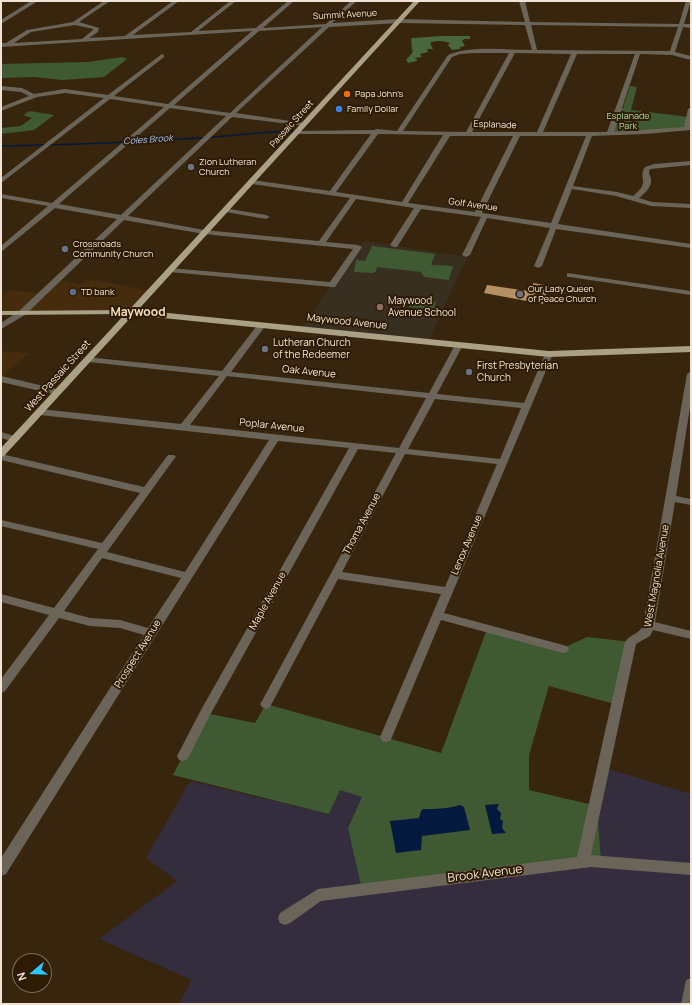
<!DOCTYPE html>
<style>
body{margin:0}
#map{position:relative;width:692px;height:1005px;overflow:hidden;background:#38250d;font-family:Manrope,sans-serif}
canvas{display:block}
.frame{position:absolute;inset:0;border:2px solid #f1e4d6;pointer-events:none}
.north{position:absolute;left:12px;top:953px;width:40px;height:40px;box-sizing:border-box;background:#2e1b04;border:1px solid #7c6b58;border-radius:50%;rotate:251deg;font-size:11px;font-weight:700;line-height:16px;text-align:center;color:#f1e4d6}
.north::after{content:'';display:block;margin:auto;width:14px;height:18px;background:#29c8ff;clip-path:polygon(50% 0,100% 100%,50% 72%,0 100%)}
</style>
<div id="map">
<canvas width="692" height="1005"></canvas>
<div class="frame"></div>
<div class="north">N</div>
</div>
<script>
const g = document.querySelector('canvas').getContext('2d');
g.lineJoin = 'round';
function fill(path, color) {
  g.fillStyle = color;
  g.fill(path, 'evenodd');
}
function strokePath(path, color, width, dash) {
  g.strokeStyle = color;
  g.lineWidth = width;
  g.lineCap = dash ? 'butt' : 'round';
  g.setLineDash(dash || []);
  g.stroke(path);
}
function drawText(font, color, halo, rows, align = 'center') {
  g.font = font + ' Manrope,sans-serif';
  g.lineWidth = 4;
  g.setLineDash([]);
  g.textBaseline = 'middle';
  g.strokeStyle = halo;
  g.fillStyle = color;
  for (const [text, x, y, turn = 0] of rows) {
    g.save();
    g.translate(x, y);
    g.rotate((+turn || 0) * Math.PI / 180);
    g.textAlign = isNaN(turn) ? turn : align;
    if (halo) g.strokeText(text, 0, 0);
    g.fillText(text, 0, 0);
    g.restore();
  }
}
const built = new Path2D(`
 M90 279 151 291 131 312 1 313V299L11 290 41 294 56 280 82 284Z
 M1 351 29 353 1 377Z`);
const industrial = new Path2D(`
 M605 768 691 794V1004H179L192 980 99 939 177 881 146 858 190 781 329 814 340 790 362 797 348 828 597 806Z`);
const education = new Path2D(`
 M365 241 467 257 428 342 301 329 358 247Z`);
const green = new Path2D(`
 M122 57 127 59 104 77 63 80 34 77 1 78V64L88 62Z
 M630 86 637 87 631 110 689 117 687 128 610 133 620 108H623Z
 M30 111 54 115 34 130 1 134V128L21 126 32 118 23 115Z
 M372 246 435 254 431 265 453 266 449 280 424 277 421 272 377 267 376 271 373 273 354 272 356 260 365 261Z
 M411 299 436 302 434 309 409 307Z
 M487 629 563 648 587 637 631 642 618 705 549 686 529 755V790L597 806 601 862 362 889 348 828 362 797 340 790 329 814 173 775 205 713 255 723 266 704 441 753Z`);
const forest = new Path2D(`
 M443 36H470V39H464L462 41 465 46 460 47V49L452 50 448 45 450 43C443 41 437 40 430 43L433 49H427L428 52 420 54 422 57 415 58 417 60V61L408 63 406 60 413 52C411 48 412 44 411 39L412 38Z`);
const water = new Path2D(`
 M499 804 497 809 501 813 500 819 503 821 502 828 506 833 492 834 485 805Z
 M460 805 464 807 470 830 422 836 421 850 396 853 390 821 419 818 421 811 423 809C435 809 448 809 460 805Z`);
const stream = new Path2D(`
 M1 146C72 145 144 142 215 137 241 135 267 131 294 131`);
const building = new Path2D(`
 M533 283 549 286 543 304 484 293 487 285 528 291 530 285H533Z`);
const minor = new Path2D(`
 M31 1H38L1 24V20Z
 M104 1H110L79 22 99 28 98 32 89 38 125 36 173 1H179L133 35 191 32 230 1H236L198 31 256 28 288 1H294L263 28 326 24 351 1H357L332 23 399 19 525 22 519 1H525L530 22 679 24 686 1H691L684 24H691V28L683 27 675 52 691 56V60L672 55 640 54 614 132 684 127 688 109 691 107V130L645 134 592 136 573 186 617 192 633 196C652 181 637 179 645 167L654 164 691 161V165L650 169C648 174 650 174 651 179 652 187 645 193 639 198L652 202 691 204V208L651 206 616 196 572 189 558 224 691 244V248L556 229 542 266 538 268 534 266 550 228 487 218 470 255 466 257 462 255 481 217 421 209 397 247H394L390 245 414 208 356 199 326 242 358 245 362 247 335 287H332L170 272 166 270 170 268 330 282 353 249 204 234 124 220 25 315 1 329V323L19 311 117 219 55 208 1 252V246L48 206 1 198V194L52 203 164 107 110 99 1 183V178L104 98 65 93 37 97 1 111V107L29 96 21 92 1 90V86L22 88 34 94 65 89 108 95 162 54 164 55V57L114 96 168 104 252 31 1 47V43H6L27 30 73 22ZM399 23 525 25 532 50C506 50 471 45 448 55L397 131 377 129 374 130 296 131V133L298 134H371L330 191 252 180 249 182 252 184 350 198 319 241 204 230 128 216 232 117 306 126V124L304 123 236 113 329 27ZM75 25 93 29V30L82 39 14 43 31 32ZM531 25 678 27 670 51 537 50ZM322 27 230 113 174 105 259 31ZM474 53H509L466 132 403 131 452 57 460 54ZM515 53 571 54 537 132H472ZM577 54H635L607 132H543ZM170 108 226 116 121 215 59 204ZM378 134 443 135 402 202 336 192ZM450 136H513L475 212 408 203ZM520 136H586L551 223 482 213Z
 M223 208 266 215 270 217 266 219 226 212H223Z
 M567 273 691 291V295L570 277H567Z
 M259 323H262L266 325 231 372 429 393 455 345 459 342 463 345 437 394 524 403 545 354 546 352H552L553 354 444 613 563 645 567 646 569 649 567 652 563 653 441 620 392 737 390 741 386 742 382 741 380 737 441 594 338 579 270 707 266 709 262 707 260 704 262 701 396 453 358 449 210 715 187 760 183 761 179 760 177 756 201 710 349 448 278 441 6 874 1 876V858L144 635 120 628 90 626 59 618 5 691 1 693V679L49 615 1 602V594L54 608 98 549 1 526V520L102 543 140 493 1 460V454L144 487 168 455H174L176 457 174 459 107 552 185 572 269 440 40 415 35 412 40 409 181 424 219 376 89 362 86 361 85 359 86 357 222 371ZM227 376 426 398 399 448 190 425ZM435 399 521 408 500 459 408 449ZM405 454 497 464 445 587 342 572ZM102 558 181 578 148 628 120 620 90 618 64 611Z
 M691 371V401L676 496 691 499V505L675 502 655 622 691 631V639L653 630 650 636 636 644 591 855 691 863V875L591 867 321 901 290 923 285 925 280 923 278 918 280 913 318 889 577 857 625 642C630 634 640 634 643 625L687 374Z
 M1 376 61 390 62 392 58 395 1 382Z
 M1 432 18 437 20 439 15 442 1 438Z
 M691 978V1004H681L686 980Z`);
const major = new Path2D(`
 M414 1H420L138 310 549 351 691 346V352L549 357 133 315 4 456 1 457V448L125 314 1 315V311L129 310Z`);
const markers = [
 [347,94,4,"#e8710a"],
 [339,109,4,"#3f7fe0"],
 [191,167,4,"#6b7280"],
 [65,249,4,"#6b7280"],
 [73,292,4,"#5c6f8a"],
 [520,294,4,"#6b7280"],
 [380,307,4,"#8d6e63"],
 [265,349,4,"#6b7280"],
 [469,372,4,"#6b7280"]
];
const farStreetnames = [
 ["Summit Avenue",345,15,-3],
 ["Passaic Street",292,124,-48],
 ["Esplanade",495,125,2],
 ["Golf Avenue",473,205,8]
];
const farPoinames = [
 ["Papa John's",355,94],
 ["Family Dollar",347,109],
 ["Zion Lutheran",199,162],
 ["Church",199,172],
 ["Crossroads",73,244],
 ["Community Church",73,254],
 ["Our Lady Queen",528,289],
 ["of Peace Church",528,299],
 ["TD bank",81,292]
];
const farParknames = [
 ["Esplanade",628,116],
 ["Park",628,126]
];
const farWaternames = [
 ["Coles Brook",148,140,-4]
];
const poiNames = [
 ["Maywood",388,301],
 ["Avenue School",388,313],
 ["Lutheran Church",273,343],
 ["of the Redeemer",273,355],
 ["First Presbyterian",477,366],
 ["Church",477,378]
];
const streetNames = [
 ["Maywood Avenue",347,322,6],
 ["Oak Avenue",309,372,6],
 ["West Passaic Street",58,376,-48],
 ["Poplar Avenue",272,426,6],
 ["Thoma Avenue",362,524,-62],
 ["Lenox Avenue",467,545,-67],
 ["West Magnolia Avenue",657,576,-80],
 ["Maple Avenue",268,601,-61],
 ["Prospect Avenue",138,654,-58]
];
const quarterNames = [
 ["Maywood",138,313]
];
const nearStreetnames = [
 ["Brook Avenue",485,874,-7]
];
fill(built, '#442c0d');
fill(industrial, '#342d3d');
fill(education, '#392f20');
fill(green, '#3f5a32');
fill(forest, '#49673c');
fill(water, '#04193d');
strokePath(stream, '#04193d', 1.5);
fill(building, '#b59065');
fill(minor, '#6a6558');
fill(major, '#aaa085');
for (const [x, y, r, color] of markers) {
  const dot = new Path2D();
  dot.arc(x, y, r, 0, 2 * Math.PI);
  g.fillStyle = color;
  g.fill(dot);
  strokePath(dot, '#2e1b04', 1.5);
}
drawText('9px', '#f1e4d6', '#2e1b04', farStreetnames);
drawText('9px', '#f1e4d6', '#2e1b04', farPoinames, 'left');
drawText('9px', '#aede9a', '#2e1b04', farParknames);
drawText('italic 9px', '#a5c7fc', '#2e1b04', farWaternames);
drawText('10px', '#f1e4d6', '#2e1b04', poiNames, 'left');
drawText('10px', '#f1e4d6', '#2e1b04', streetNames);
drawText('bold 12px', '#f7dec1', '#2e1b04', quarterNames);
drawText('12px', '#f1e4d6', '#2e1b04', nearStreetnames);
</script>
